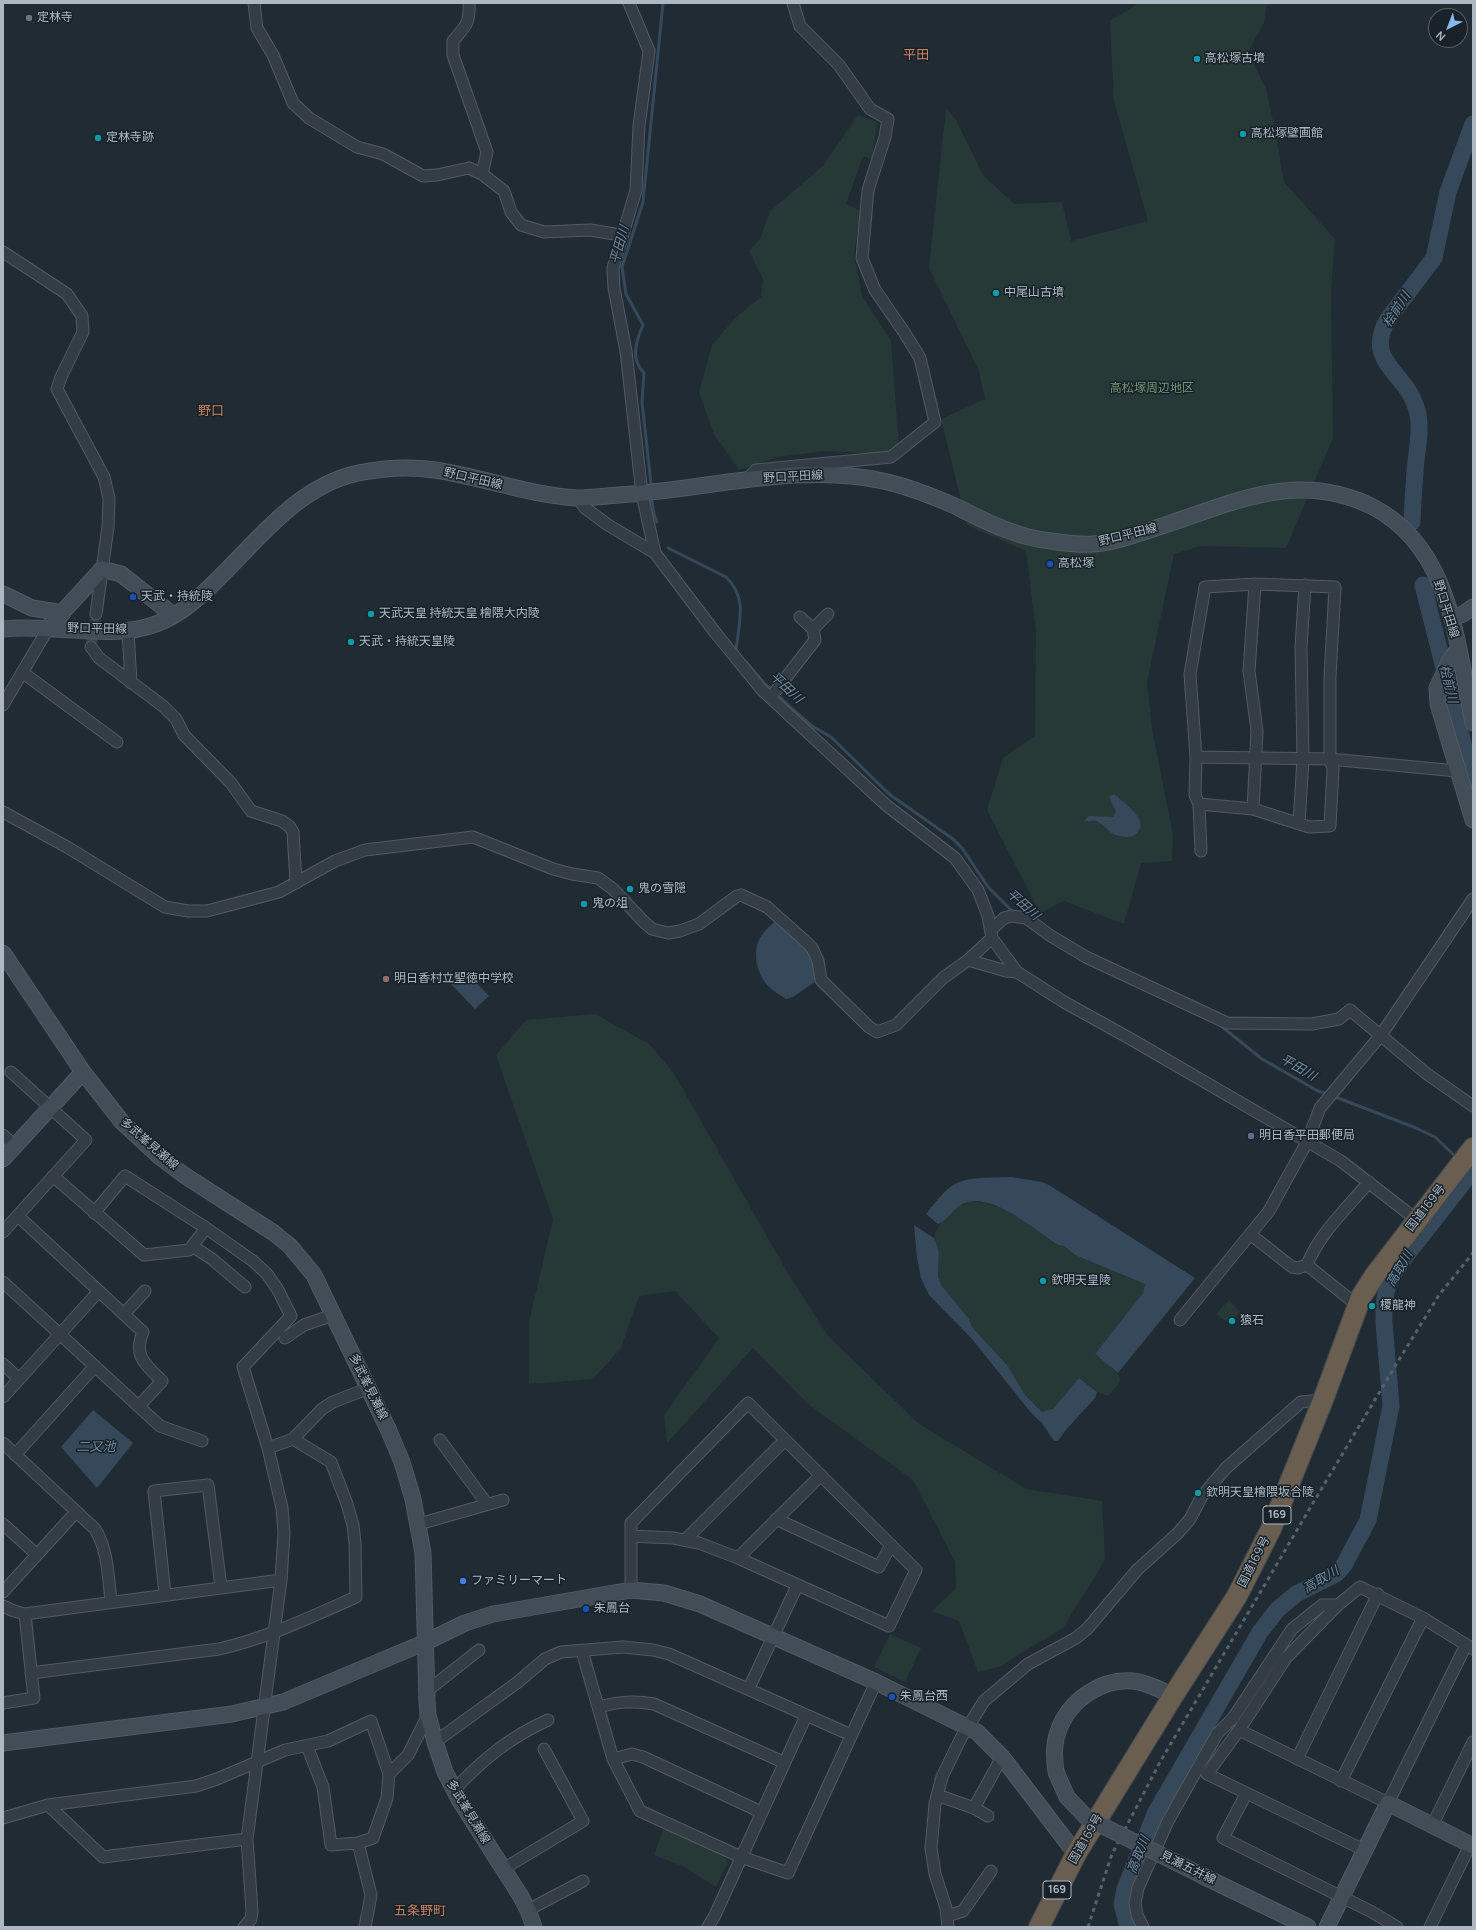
<!DOCTYPE html>
<meta charset="utf-8">
<style>
body{margin:0}
#map{position:relative;width:1476px;height:1930px;overflow:hidden;background:#212b34;font-family:Manrope,sans-serif}
canvas{display:block}
.frame{position:absolute;inset:0;border:4px solid #aeb8c2;pointer-events:none}
.north{position:absolute;left:1428px;top:8px;width:40px;height:40px;box-sizing:border-box;background:#192229;border:1px solid #555e66;border-radius:50%;rotate:222deg;font-size:11px;font-weight:700;line-height:16px;text-align:center;color:#aeb8c2}
.north::after{content:'';display:block;margin:auto;width:14px;height:18px;background:#86baef;clip-path:polygon(50% 0,100% 100%,50% 72%,0 100%)}
</style>
<div id="map">
<canvas width="1476" height="1930"></canvas>
<div class="frame"></div>
<div class="north">N</div>
</div>
<script>
const g = document.querySelector('canvas').getContext('2d');
g.lineJoin = 'round';
function fill(path, color) {
  g.fillStyle = color;
  g.fill(path, 'evenodd');
}
function strokePath(path, color, width, dash) {
  g.strokeStyle = color;
  g.lineWidth = width;
  g.lineCap = dash ? 'butt' : 'round';
  g.setLineDash(dash || []);
  g.stroke(path);
}
function drawText(font, color, halo, rows, align = 'center') {
  g.font = font + ' Manrope,"Noto Sans JP",sans-serif';
  g.lineWidth = 3;
  g.setLineDash([]);
  g.textBaseline = 'middle';
  g.strokeStyle = halo;
  g.fillStyle = color;
  for (const [text, x, y, turn = 0] of rows) {
    g.save();
    g.translate(x, y);
    g.rotate((+turn || 0) * Math.PI / 180);
    g.textAlign = isNaN(turn) ? turn : align;
    if (halo) g.strokeText(text, 0, 0);
    g.fillText(text, 0, 0);
    g.restore();
  }
}
const green = new Path2D(`
 M1139 3H1271L1266 7 1264 23 1248 52 1266 89 1273 121 1284 182 1335 239 1331 291 1333 438 1286 548 1201 546 1174 554 1147 682 1152 729 1173 835 1172 861 1141 863 1124 924 1064 901 1040 913 987 810 1003 758 1035 736 1036 631 1026 551 967 525 941 419 985 399 979 371 929 268 946 108 956 120 983 175 1014 204 1062 202 1071 241 1148 221 1114 101 1110 21Z
 M858 115 877 122 872 159 863 156 846 204 861 211 854 255 862 296 891 341 899 446 887 454 824 451 777 457 739 470 714 434 699 392 712 345 735 318 761 297 763 279 749 251 760 239 770 211 823 166Z
 M595 1014 649 1044 673 1072 789 1275 828 1336 918 1423 1026 1489 1102 1501 1105 1560 1063 1628 1018 1655 1002 1666 978 1672 959 1621 932 1611 956 1588 955 1562 913 1480 809 1405 753 1348 667 1443 664 1415 719 1338 675 1291 639 1296 621 1348 593 1379 529 1384V1322L553 1219 496 1055 526 1020Z
 M968 1202 986 1203 1007 1210 1058 1245 1064 1246 1075 1255 1145 1284 1143 1293 1095 1354C1101 1359 1123 1374 1120 1381 1118 1386 1111 1392 1108 1396L1097 1392 1079 1378 1053 1409 1043 1412 1025 1395 1001 1358 972 1327 969 1319 942 1286 938 1277 939 1252 935 1239V1233L941 1222 957 1206Z
 M1229 1300 1240 1312 1230 1324 1216 1314Z
 M890 1634 921 1648 905 1682 874 1667Z
 M664 1828 723 1855 728 1862 716 1887 685 1867 654 1855Z`);
const water = new Path2D(`
 M1114 794C1123 803 1153 821 1135 835 1130 838 1122 837 1116 835 1109 833 1104 824 1096 821 1093 820 1088 822 1084 821L1089 816 1113 817 1116 812 1109 797Z
 M777 920 809 951 819 979 793 997 786 999C780 995 773 991 768 986 757 974 752 953 760 938 764 931 771 925 777 920Z
 M464 970 489 996 475 1009 450 983Z
 M1011 1177 1042 1182 1049 1185 1195 1278 1118 1373 1095 1354 1143 1293 1145 1284 1075 1255 1064 1246 1058 1245C1034 1230 998 1196 968 1202 954 1205 950 1219 938 1224L926 1214C935 1203 943 1191 955 1184 970 1176 994 1178 1011 1177Z
 M914 1225 935 1239 939 1252 938 1277 942 1286 969 1319 972 1327 1007 1365 1025 1395 1042 1412 1053 1409 1079 1378 1097 1392 1095 1398 1065 1431 1058 1441H1054L1042 1423 1032 1414 972 1339 929 1295 921 1278 917 1258Z
 M93 1410 133 1443 97 1488 61 1447Z`);
const stream = new Path2D(`
 M651 484 642 402 644 373C630 359 636 341 643 325L626 294 622 267 643 202 663 3
 M652 501 654 514 657 522
 M668 548 726 577C748 598 739 622 736 650L737 651
 M746 662 764 683 787 704 812 726 831 737 889 794 953 839 962 848 988 887 1014 913
 M1220 1025 1262 1059 1318 1091 1328 1094
 M1333 1096 1416 1128 1435 1137 1457 1158
 M1467 1168 1471 1172`);
const river = new Path2D(`
 M1412 522C1413 501 1414 481 1416 461 1418 443 1422 424 1416 407 1406 372 1363 362 1388 319L1434 258 1448 192 1473 124
 M1423 585 1473 783
 M1128 1927 1122 1904 1125 1889 1156 1812 1260 1632 1277 1610 1296 1594 1336 1574 1344 1565 1368 1520 1391 1406 1384 1323V1305L1387 1288 1394 1273 1405 1257 1473 1170`);
const streetTunnel = new Path2D(`
 M91 647 96 614`);
const street = new Path2D(`
 M254 3 257 28 273 55 293 103 309 118 357 147 383 154 423 176 437 175 469 168 482 174 504 191 511 212 521 225 544 232 590 230 621 235
 M469 3C470 23 466 26 453 41V55L487 152 482 174
 M629 3 649 51 639 126 636 190 613 268 614 288 626 351 642 494 655 553
 M3 252 67 294 82 316 83 332 61 377 57 389 104 477 109 498 108 527 96 614
 M746 480 756 470 891 457 935 422 920 358 904 332 875 290 862 258 868 190 885 137 888 119 870 109 839 65 800 26 793 3
 M578 498 585 508 608 525 655 553 714 631 762 690 886 805 955 858 978 890 988 916 992 938 1017 972 1064 1002 1129 1038 1341 1161 1417 1220
 M813 629 828 614
 M128 631 131 683
 M91 647 99 658 163 706 176 719 184 735 231 783 251 811 282 821 290 827 293 832 296 883
 M22 672 117 742
 M771 697 815 640 813 629 800 617
 M3 705 49 627
 M1196 757 1195 795 1199 804 1201 851
 M1199 804 1253 809 1309 827 1330 826 1333 769 1330 759V677L1335 587 1255 584 1205 587 1190 674 1196 757 1330 759 1457 771
 M1253 809 1257 731 1249 671 1255 584
 M3 812 67 847 165 907 188 911H207L279 892 335 861 365 850 473 837 553 869 572 874 598 878 613 889 644 922 652 929 668 933 680 931 699 924 737 896 741 895 767 907 804 940 812 948 818 961 821 980 869 1027 877 1032 896 1025 943 978 968 960 992 938
 M1299 824 1303 758 1301 647 1305 585
 M991 930 1004 918 1011 916 1026 918 1051 936 1086 957 1227 1023 1312 1024 1339 1019 1350 1010 1427 1074 1473 1106
 M968 960 1006 971 1017 972
 M3 1135 15 1146
 M53 1176 144 1255 189 1250 206 1228
 M94 1213 125 1176 206 1228 253 1261 267 1274 278 1290 291 1316 243 1367 268 1448 282 1508 284 1533 281 1580 247 1839 252 1911 251 1919 244 1927
 M18 1216 143 1332C133 1356 145 1364 162 1381L139 1406
 M3 1232 86 1140 11 1072
 M1250 1234 1292 1267 1298 1268 1307 1265C1319 1234 1347 1208 1369 1182
 M192 1246 212 1259 245 1287
 M1307 1265 1357 1305
 M3 1282 160 1426 202 1441
 M124 1314 145 1291
 M1180 1320 1269 1211 1307 1142 1320 1108 1381 1035 1473 899
 M285 1338 304 1325 333 1315
 M3 1364 19 1379
 M3 1397 99 1291
 M440 1440 487 1504
 M3 1443 95 1529C108 1550 108 1576 111 1601
 M268 1448 293 1439 322 1409 333 1402 369 1388
 M15 1455 95 1366
 M776 1519 879 1567 891 1545
 M3 1524 36 1554
 M419 1524 503 1500
 M631 1536 673 1538 699 1543 738 1558 889 1626 916 1570 748 1403 631 1523V1590
 M686 1539 785 1440
 M738 1558 821 1475
 M3 1592 76 1512
 M165 1594 154 1491 208 1485 221 1587
 M3 1606 14 1611 25 1614 281 1580
 M582 1651 613 1759 640 1811 741 1857 788 1873 876 1682
 M31 1673 219 1649C267 1638 311 1617 356 1597L355 1543 353 1525 347 1504 331 1462 293 1439
 M749 1688 797 1586
 M427 1691 479 1650
 M3 1703 34 1698 25 1614
 M598 1707C618 1702 633 1700 654 1704L783 1762
 M1239 1730 1388 1803 1466 1645
 M435 1742 518 1682 545 1659 561 1652 623 1647 653 1650 669 1654 851 1735
 M307 1746 323 1787 331 1845 358 1843 373 1838 387 1798 389 1774
 M613 1759 632 1754 643 1757 761 1812
 M1297 1759 1378 1594
 M1341 1781 1423 1618
 M454 1790C482 1760 510 1737 548 1720
 M1246 1794 1223 1838 1372 1912 1397 1927
 M937 1795 974 1808 988 1816
 M48 1805 103 1857 247 1839
 M974 1808 1002 1757
 M3 1818 48 1805 196 1786 217 1779 285 1750 328 1741 371 1721 389 1774 408 1755 428 1715
 M1432 1826 1473 1742
 M358 1843 371 1895 365 1927
 M1364 1850 1207 1774 1239 1730 1286 1658 1338 1605 1360 1587 1423 1618 1473 1649
 M503 1869 583 1821 544 1749
 M528 1910 583 1881
 M947 1916 963 1911 991 1871
 M708 1927 715 1915 806 1716
 M948 1927 946 1908 935 1874 931 1848 935 1804 942 1777 961 1738 984 1701 1028 1664 1076 1638 1088 1628 1137 1570 1178 1533 1190 1519 1202 1496 1226 1468 1301 1402 1323 1400
 M1143 1927 1137 1915 1135 1903 1138 1888 1168 1821 1217 1734 1233 1718 1292 1629 1322 1605H1338
 M1430 1927 1470 1845`);
const secondary = new Path2D(`
 M3 594 32 608 63 613
 M1452 618 1463 614 1473 607
 M49 627 102 569 121 574 173 615
 M3 629C52 623 111 641 156 624 180 615 199 598 217 580 259 539 298 486 358 473 383 468 409 466 435 470 482 477 528 495 577 498 591 498 605 496 619 495 706 490 796 462 883 481 907 486 932 496 955 506 985 521 1017 538 1051 541 1064 543 1080 545 1093 544 1116 542 1138 534 1159 527 1233 503 1297 469 1373 507 1452 548 1457 646 1473 723
 M1458 649 1450 660 1437 688 1438 704 1473 820
 M3 953 83 1072 122 1122 160 1157 184 1175 274 1233 290 1246 314 1275 389 1431 402 1462 413 1499 423 1553 427 1701 428 1715 435 1742 445 1772 460 1801 520 1895 528 1910 534 1927
 M3 1159 83 1072
 M3 1743 232 1714 283 1702 426 1642 465 1623 493 1614 631 1590 664 1593 700 1604 876 1682 977 1732 1002 1757 1076 1854
 M1056 1772C1054 1759 1053 1745 1058 1732 1068 1700 1105 1675 1139 1682 1151 1685 1162 1690 1173 1696
 M1203 1876 1308 1927
 M1327 1927 1388 1803 1473 1846`);
const highway = new Path2D(`
 M1039 1927 1076 1854 1173 1696 1237 1596 1271 1529 1323 1400 1361 1297 1375 1275 1473 1148`);
const rail = new Path2D(`
 M1088 1927 1112 1854 1160 1762 1313 1503 1397 1363 1439 1295 1473 1253`);
const secondaryBridge = new Path2D(`
 M1056 1772 1067 1797 1087 1818 1203 1876`);
const markers = [
 [29,18,4,"#6b7280"],
 [1197,59,4,"#0f9aa8"],
 [1243,134,4,"#0f9aa8"],
 [98,138,4,"#0f9aa8"],
 [996,293,4,"#0f9aa8"],
 [1050,564,4,"#1a4fb4"],
 [133,597,4,"#1a4fb4"],
 [371,614,4,"#0f9aa8"],
 [351,642,4,"#0f9aa8"],
 [630,889,4,"#0f9aa8"],
 [584,904,4,"#0f9aa8"],
 [386,979,4,"#8d6e63"],
 [1251,1136,4,"#5c6f8a"],
 [1043,1281,4,"#0f9aa8"],
 [1372,1306,4,"#0f9aa8"],
 [1232,1321,4,"#0f9aa8"],
 [1198,1493,4,"#0f9aa8"],
 [463,1581,4,"#3f7fe0"],
 [586,1609,4,"#1a4fb4"],
 [892,1697,4,"#1a4fb4"]
];
const shields = [
 [1277,1515,28],
 [1057,1890,28]
];
const shieldNames = [
 ["169",1277,1515],
 ["169",1057,1890]
];
const poiNames = [
 ["定林寺",37,18],
 ["高松塚古墳",1205,59],
 ["高松塚壁画館",1251,134],
 ["定林寺跡",106,138],
 ["中尾山古墳",1004,293],
 ["高松塚",1058,564],
 ["天武・持統陵",141,597],
 ["天武天皇 持統天皇 檜隈大内陵",379,614],
 ["天武・持統天皇陵",359,642],
 ["鬼の雪隠",638,889],
 ["鬼の俎",592,904],
 ["明日香村立聖徳中学校",394,979],
 ["明日香平田郵便局",1259,1136],
 ["欽明天皇陵",1051,1281],
 ["榎龍神",1380,1306],
 ["猿石",1240,1321],
 ["欽明天皇檜隈坂合陵",1206,1493],
 ["ファミリーマート",471,1581],
 ["朱鳳台",594,1609],
 ["朱鳳台西",900,1697]
];
const parkNames = [
 ["高松塚周辺地区",1152,389]
];
const streetNames = [
 ["野口平田線",793,477,-3],
 ["野口平田線",473,479,13],
 ["野口平田線",1128,535,-14],
 ["野口平田線",1446,609,73],
 ["野口平田線",97,629,1],
 ["多武峯見瀬線",149,1144,41],
 ["国道169号",1426,1208,-52],
 ["多武峯見瀬線",368,1387,64],
 ["国道169号",1254,1562,-63],
 ["多武峯見瀬線",468,1812,59],
 ["国道169号",1086,1839,-60],
 ["見瀬五井線",1188,1868,26]
];
const neighbourhoodNames = [
 ["平田",916,55],
 ["野口",211,411],
 ["五条野町",420,1911]
];
const waterNames = [
 ["平田川",620,245,-74],
 ["桧前川",1397,310,-57],
 ["桧前川",1448,684,76],
 ["平田川",786,688,43],
 ["平田川",1023,905,42],
 ["平田川",1298,1068,30],
 ["高取川",1400,1269,-60],
 ["二又池",96,1447],
 ["高取川",1321,1580,-31],
 ["高取川",1139,1855,-68]
];
fill(green, '#263937');
fill(water, '#36495a');
strokePath(stream, '#36495a', 3);
strokePath(river, '#36495a', 17);
strokePath(streetTunnel, '#364049', 11, [11, 5.5]);
strokePath(street, '#515b63', 13);
strokePath(secondary, '#515b63', 17);
strokePath(highway, '#3e484f', 22);
strokePath(street, '#343d45', 11);
strokePath(secondary, '#424d58', 15);
strokePath(highway, '#6a5e51', 20);
strokePath(rail, '#56616c', 3, [4, 4]);
strokePath(secondaryBridge, '#515b63', 17, []);
strokePath(secondaryBridge, '#424d58', 15);
for (const [x, y, r, color] of markers) {
  const dot = new Path2D();
  dot.arc(x, y, r, 0, 2 * Math.PI);
  g.fillStyle = color;
  g.fill(dot);
  strokePath(dot, '#192229', 1.5);
}
for (const [x, y, w] of shields) {
  const box = new Path2D();
  box.roundRect(x - w / 2, y - 9, w, 18, 3);
  g.fillStyle = '#192229';
  g.fill(box);
  strokePath(box, '#aeb8c2', 1);
}
drawText('bold 11px', '#aeb8c2', null, shieldNames);
drawText('12px', '#aeb8c2', '#192229', poiNames, 'left');
drawText('12px', '#709674', '#192229', parkNames);
drawText('12px', '#aeb8c2', '#192229', streetNames);
drawText('13px', '#ca8361', '#192229', neighbourhoodNames);
drawText('italic 13px', '#708ca4', '#192229', waterNames);
</script>
